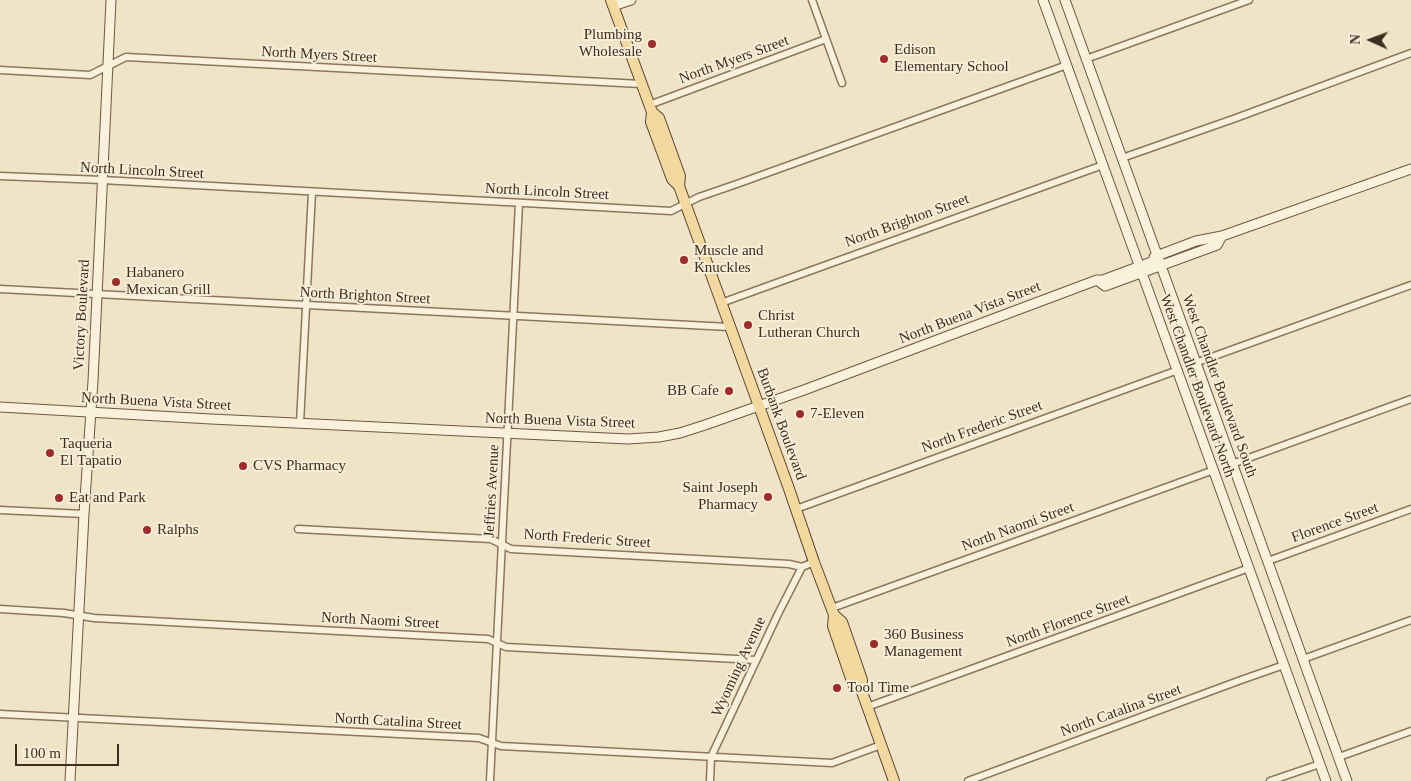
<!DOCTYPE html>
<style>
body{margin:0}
#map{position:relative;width:1411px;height:781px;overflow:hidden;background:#f0e4c8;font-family:Georgia,serif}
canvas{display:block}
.north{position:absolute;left:1346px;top:15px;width:50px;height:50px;-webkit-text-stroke:4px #f7eed8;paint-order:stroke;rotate:272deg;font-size:14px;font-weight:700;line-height:20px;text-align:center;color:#3d2e20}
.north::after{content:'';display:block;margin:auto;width:18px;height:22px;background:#3d2e20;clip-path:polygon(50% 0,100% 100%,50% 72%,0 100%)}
.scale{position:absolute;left:15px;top:744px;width:104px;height:22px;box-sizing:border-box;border:2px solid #3d2e20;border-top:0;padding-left:6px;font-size:15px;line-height:18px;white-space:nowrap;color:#3d2e20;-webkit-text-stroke:4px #f7eed8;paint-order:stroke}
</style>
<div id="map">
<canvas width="1411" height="781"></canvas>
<div class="north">N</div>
<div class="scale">100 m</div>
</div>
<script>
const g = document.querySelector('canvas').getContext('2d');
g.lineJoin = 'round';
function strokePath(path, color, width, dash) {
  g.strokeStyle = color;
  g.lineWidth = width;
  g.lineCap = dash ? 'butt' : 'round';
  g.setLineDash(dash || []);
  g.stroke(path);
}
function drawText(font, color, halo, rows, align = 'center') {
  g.font = font + ' Georgia,serif';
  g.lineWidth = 4;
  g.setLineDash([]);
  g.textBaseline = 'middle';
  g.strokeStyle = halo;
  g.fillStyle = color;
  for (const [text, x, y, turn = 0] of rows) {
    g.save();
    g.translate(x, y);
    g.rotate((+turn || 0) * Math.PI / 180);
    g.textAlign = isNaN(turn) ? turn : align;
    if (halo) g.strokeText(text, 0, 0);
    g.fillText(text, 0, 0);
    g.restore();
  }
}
const street = new Path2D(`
 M812 0 842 83
 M1086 59 1249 0
 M0 70 90 75 126 57 641 84
 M649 105 826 39
 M1122 158 1236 118 1411 53
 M0 176 102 180 671 211 699 197 734 185 1067 65
 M0 289 729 327
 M721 303 1103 165
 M1195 363 1411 285
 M300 423 312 192
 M1232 464 1411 399
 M796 509 1178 370
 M0 510 84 514
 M298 529 491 539 511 549 789 564 802 567 814 562
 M1268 561 1411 509
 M832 608 1214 470
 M0 609 64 613 94 618 488 639 506 647 756 660
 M1303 659 1411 620
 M867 707 1249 568
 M0 714 479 738 501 746 832 763 881 745
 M1339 757 1411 731
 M490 781 519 203
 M710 781 711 757 778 614 802 567
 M968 781 1241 680 1284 665
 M1270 781 1320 764`);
const secondary = new Path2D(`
 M1043 0 1326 781
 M1065 0 1347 781
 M613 6 631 0
 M1154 257 1196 241 1222 236 1411 169
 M1097 280 1105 286 1217 245 1222 236
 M0 407 211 419 628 439 659 437 680 433 705 425 804 390 1097 280H1103L1154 261 1157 255
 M70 781 84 514 93 381 111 0`);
const primary = new Path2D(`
 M611 0 652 112 659 118 680 176 679 186 788 486 814 562 834 615 842 622 862 680 861 689 894 781
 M652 112 651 122 672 179 679 186
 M834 615 833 626 853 684 861 689`);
const markers = [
 [652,44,5,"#9e2a2b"],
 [884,59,5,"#9e2a2b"],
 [684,260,5,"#9e2a2b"],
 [116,282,5,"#9e2a2b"],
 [748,325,5,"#9e2a2b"],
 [729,391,5,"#9e2a2b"],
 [800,414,5,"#9e2a2b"],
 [50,453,5,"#9e2a2b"],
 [243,466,5,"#9e2a2b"],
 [768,497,5,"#9e2a2b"],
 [59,498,5,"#9e2a2b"],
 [147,530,5,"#9e2a2b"],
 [874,644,5,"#9e2a2b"],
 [837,688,5,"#9e2a2b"]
];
const poiNames = [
 ["Plumbing",642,35,"right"],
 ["Wholesale",642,52,"right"],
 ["Edison",894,50],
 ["Elementary School",894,67],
 ["Muscle and",694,251],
 ["Knuckles",694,268],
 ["Habanero",126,273],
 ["Mexican Grill",126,290],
 ["Christ",758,316],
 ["Lutheran Church",758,333],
 ["BB Cafe",719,391,"right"],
 ["7-Eleven",810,414],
 ["Taqueria",60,444],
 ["El Tapatio",60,461],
 ["CVS Pharmacy",253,466],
 ["Saint Joseph",758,488,"right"],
 ["Pharmacy",758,505,"right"],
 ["Eat and Park",69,498],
 ["Ralphs",157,530],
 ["360 Business",884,635],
 ["Management",884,652],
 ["Tool Time",847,688]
];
const streetNames = [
 ["North Myers Street",319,55,3],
 ["North Myers Street",734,60,-20],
 ["North Lincoln Street",142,171,3],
 ["North Lincoln Street",547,192,3],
 ["North Brighton Street",907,221,-20],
 ["North Brighton Street",365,296,3],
 ["North Buena Vista Street",970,313,-21],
 ["Victory Boulevard",82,315,-87],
 ["West Chandler Boulevard North",1197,386,70],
 ["West Chandler Boulevard South",1219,386,70],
 ["North Buena Vista Street",156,402,3],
 ["North Buena Vista Street",560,421,2],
 ["Burbank Boulevard",781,424,70],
 ["North Frederic Street",982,427,-20],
 ["Jeffries Avenue",492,491,-87],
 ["Florence Street",1335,523,-20],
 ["North Naomi Street",1018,527,-20],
 ["North Frederic Street",587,539,4],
 ["North Naomi Street",380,621,3],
 ["North Florence Street",1068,621,-20],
 ["Wyoming Avenue",739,667,-65],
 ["North Catalina Street",1121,711,-20],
 ["North Catalina Street",398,722,3]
];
strokePath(street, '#8d765c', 9);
strokePath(secondary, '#6f573f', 11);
strokePath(primary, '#5b4430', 12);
strokePath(street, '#faf1dc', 6);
strokePath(secondary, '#faf1dc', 9);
strokePath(primary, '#f3d9a0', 10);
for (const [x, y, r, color] of markers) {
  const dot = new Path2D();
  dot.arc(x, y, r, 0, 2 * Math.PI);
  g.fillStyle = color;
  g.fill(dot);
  strokePath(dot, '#f7eed8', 2);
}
drawText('15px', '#3d2e20', '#f7eed8', poiNames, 'left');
drawText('15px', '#3d2e20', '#f7eed8', streetNames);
</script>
